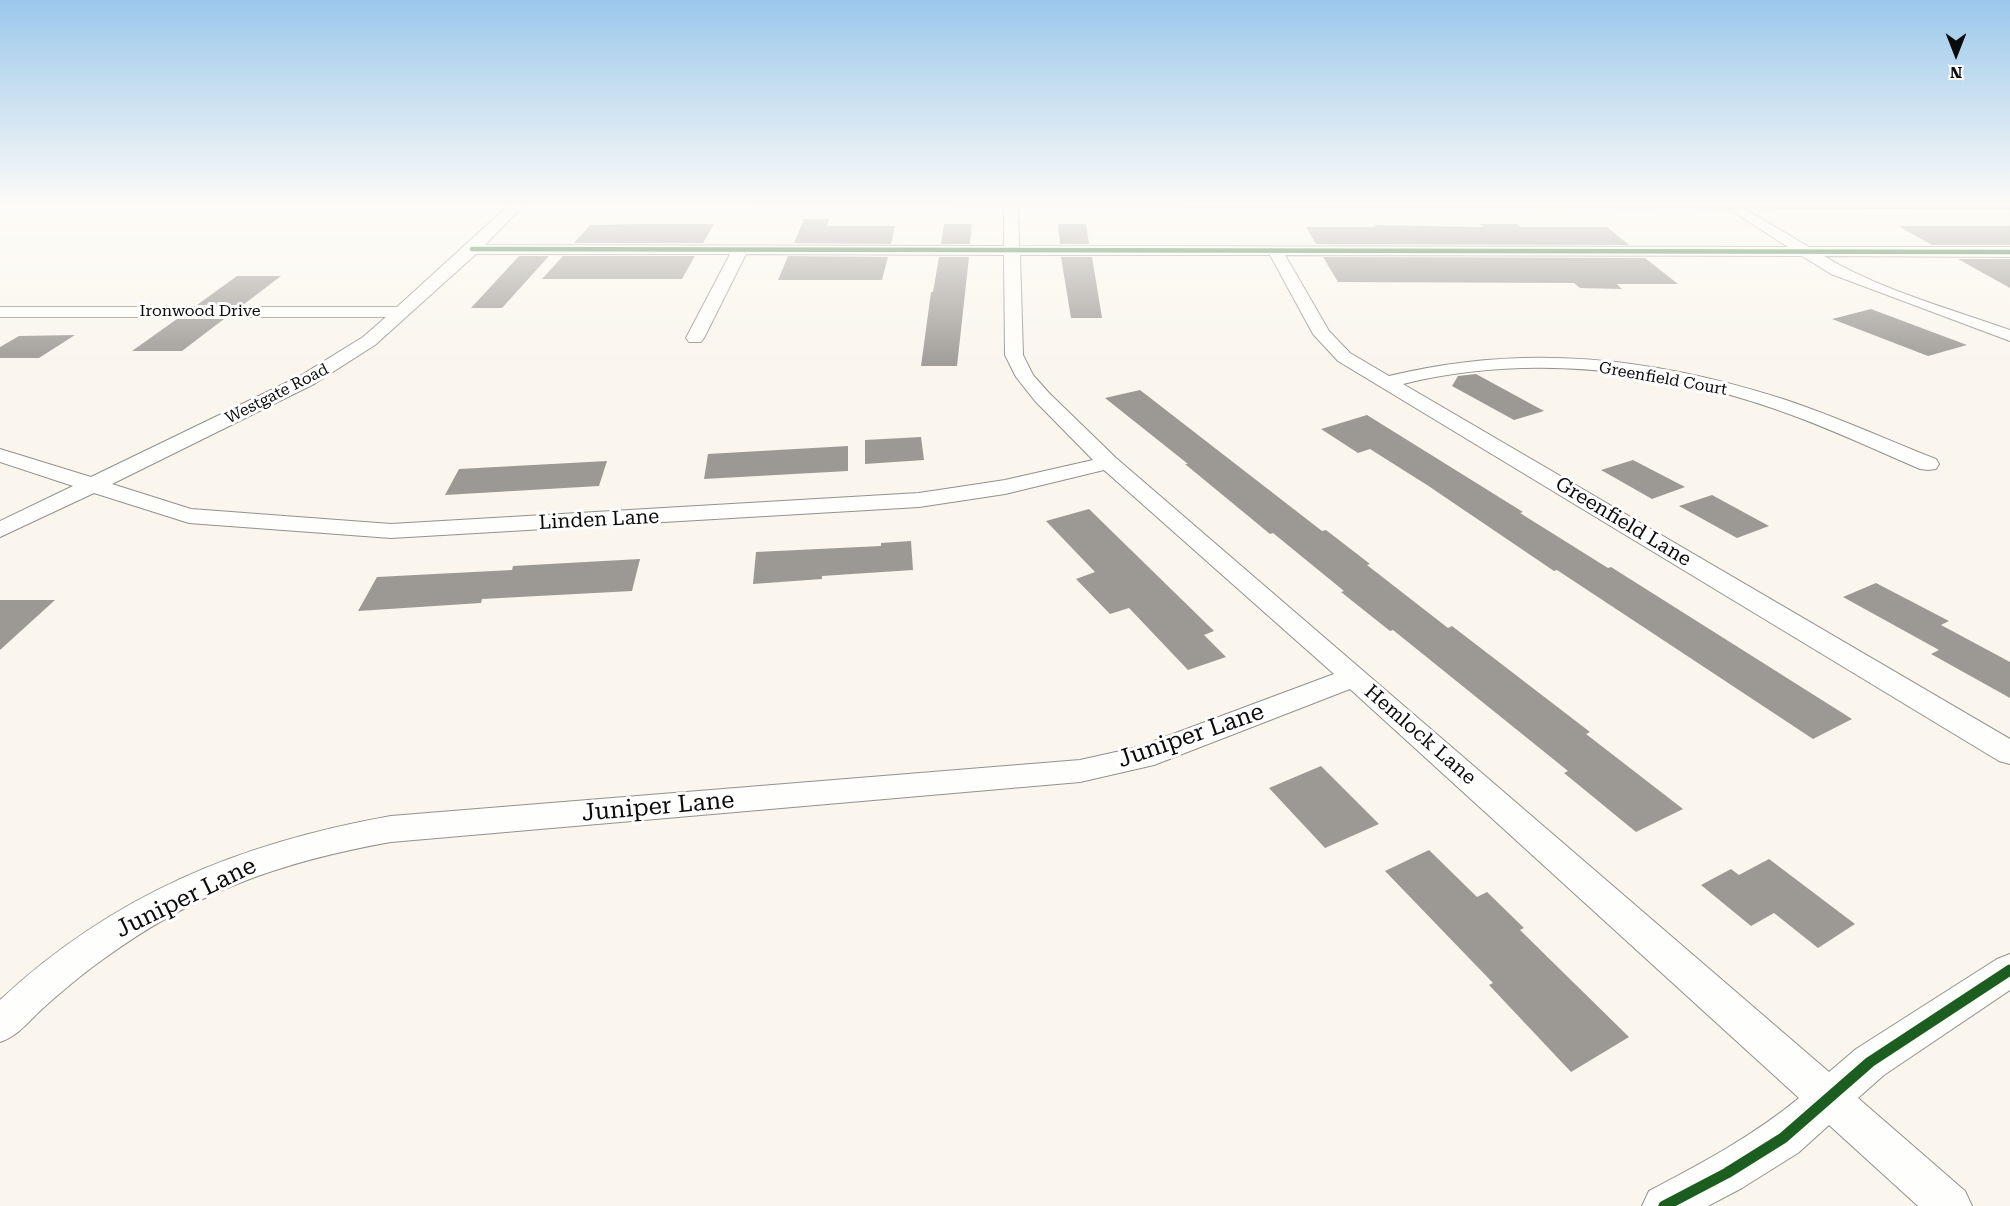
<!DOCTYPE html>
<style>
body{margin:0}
#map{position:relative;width:2010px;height:1206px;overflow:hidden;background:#faf6ee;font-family:"Roboto Serif",serif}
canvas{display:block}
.north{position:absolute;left:1926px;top:24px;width:60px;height:60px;-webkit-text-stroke:4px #fff;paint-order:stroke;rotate:180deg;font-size:16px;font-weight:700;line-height:24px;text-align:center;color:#0b0b0b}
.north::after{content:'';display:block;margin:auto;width:21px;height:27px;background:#0b0b0b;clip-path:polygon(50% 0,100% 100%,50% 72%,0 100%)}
</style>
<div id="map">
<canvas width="2010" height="1206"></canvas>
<div class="north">N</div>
</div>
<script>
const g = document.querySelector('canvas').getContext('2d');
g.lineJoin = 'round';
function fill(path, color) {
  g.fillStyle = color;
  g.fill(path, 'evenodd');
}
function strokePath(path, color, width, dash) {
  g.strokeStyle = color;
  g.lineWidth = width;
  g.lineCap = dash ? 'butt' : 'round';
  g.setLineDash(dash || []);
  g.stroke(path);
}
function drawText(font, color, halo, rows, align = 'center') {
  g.font = font + ' "Roboto Serif",serif';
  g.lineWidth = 6;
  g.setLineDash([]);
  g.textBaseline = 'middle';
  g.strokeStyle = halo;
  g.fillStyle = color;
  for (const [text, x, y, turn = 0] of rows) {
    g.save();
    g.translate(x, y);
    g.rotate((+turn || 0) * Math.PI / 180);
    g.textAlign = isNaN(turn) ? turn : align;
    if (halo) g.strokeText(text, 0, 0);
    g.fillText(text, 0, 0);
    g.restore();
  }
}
const building = new Path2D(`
 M804 219H829L827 226H895L891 244 794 243Z
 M642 224H714L703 243H574L590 225Z
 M944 224H972L970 244H941Z
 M1058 224H1086L1089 244H1060Z
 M1480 224H1518L1521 227H1607L1629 245 1316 244 1306 227H1376L1374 225 1483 227Z
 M1898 226H2010V245H1932Z
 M519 256H549L502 308H471Z
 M563 256H695L682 279H542Z
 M788 256 888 257 882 280H778Z
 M939 257H969L957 366H921L931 292H933Z
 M1061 257H1092L1102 318H1071Z
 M1323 257 1645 258 1678 284H1617L1622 289 1580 288 1574 283 1338 282Z
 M1958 259H2010V288Z
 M237 276H281L243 305H197Z
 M1871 309 1967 345 1928 356 1832 319Z
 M177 319H224L182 351H132Z
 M75 335 39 358H0V347L19 336Z
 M1476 374 1544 411 1514 420 1452 386 1458 376Z
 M1140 390 1322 531 1326 530 1370 564 1367 565 1448 628 1452 626 1590 732 1586 734 1683 809 1636 832 1564 773 1568 771 1393 630 1390 631 1341 592 1344 591 1273 533 1270 534 1185 464H1188L1105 398Z
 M1367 415 1523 512 1520 513 1608 568 1611 567 1852 719 1813 739 1557 570 1554 571 1427 485 1370 449 1358 453 1321 429Z
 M921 437 924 460 865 464V440Z
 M848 446V471L704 479 708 454Z
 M1633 460 1685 487 1652 499 1601 470Z
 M607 461 599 486 445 495 459 469Z
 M1712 495 1769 526 1737 538 1679 506Z
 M1089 509 1214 631 1204 635 1226 657 1188 670 1129 608 1110 614 1076 579 1095 572 1046 521Z
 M911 541 913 570 822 576V579L753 584 756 552 881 546V543Z
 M640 559 632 591 482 599 481 603 358 611 377 577 512 570 513 566Z
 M1876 583 1949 621 1941 625 2010 662V698L1931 654 1939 650 1843 597Z
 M0 600H55L0 650Z
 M1321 766 1379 824 1325 848 1269 788Z
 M1429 850 1477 897 1487 892 1524 928 1520 930 1629 1037 1571 1072 1489 985 1493 983 1385 871Z
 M1769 859 1855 924 1818 948 1774 913 1751 926 1701 885 1731 869 1739 875Z`);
const street = new Path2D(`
 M510 204H525L485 245 1004 246V204H1018L1019 246 1788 247 1721 204H1737L1809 247H2010V257L1824 256C1880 290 1948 308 2010 330V341L1831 274 1802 256 1285 255 1329 331 1350 353 1389 376C1524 343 1652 357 1783 399 1835 416 1885 439 1936 459L1939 464 1936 469 1928 470 1920 469C1871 448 1823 425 1772 408 1655 368 1524 354 1403 384L2010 739V764L1999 761 1338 361 1313 334 1270 255H1020L1023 355 1033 375 1049 393 1116 458 1829 1072 1856 1049 1997 959 2010 954V990L1884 1075 1858 1098 1965 1191 1972 1206H1918L1829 1125 1798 1153 1742 1188 1708 1206H1642L1649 1191C1702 1163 1753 1136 1799 1098L1350 689 1154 765 1080 782 391 842C279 862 195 892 102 960 81 975 61 992 42 1009 28 1022 18 1036 0 1042V1000C114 894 240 843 391 816L1080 760 1138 747 1334 674 1104 470 1005 494 919 507 391 538 189 523 94 493 0 537V521L73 486 0 462V449L91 477 300 376 363 337 386 317H0V307H397ZM476 254H730L686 338 689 342H701L704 338 746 254 1004 255 1005 355 1016 377 1035 401 1093 460 1005 480 919 493 391 524 191 509 112 484 314 384 375 345Z`);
const cyclewayFar1 = new Path2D(`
 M740 204 2010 207
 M472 249 2010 252`);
const cycleway = new Path2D(`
 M1664 1206 1727 1173 1783 1138 1870 1062 2010 970`);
const farStreetnames = [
 ["Ironwood Drive",200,311],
 ["Greenfield Court",1663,379,10],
 ["Westgate Road",277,394,-27]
];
const streetNames = [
 ["Linden Lane",599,520,-3],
 ["Greenfield Lane",1623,522,31],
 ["Hemlock Lane",1420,735,41]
];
const nearStreetnames = [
 ["Juniper Lane",1191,736,-19],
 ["Juniper Lane",658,807,-5],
 ["Juniper Lane",186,898,-26]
];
fill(building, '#9c9995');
strokePath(street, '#93918d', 2);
fill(street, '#fefefc');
strokePath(cyclewayFar1, '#1b5e20', 4.5);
strokePath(cycleway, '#1b5e20', 11);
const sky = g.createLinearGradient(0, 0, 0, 373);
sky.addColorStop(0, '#9bc8eb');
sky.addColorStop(0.55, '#fdfbf7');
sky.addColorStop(1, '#fdfbf700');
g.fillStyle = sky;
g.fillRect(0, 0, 2010, 373);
drawText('16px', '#0b0b0b', '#fff', farStreetnames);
drawText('20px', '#0b0b0b', '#fff', streetNames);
drawText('24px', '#0b0b0b', '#fff', nearStreetnames);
</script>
